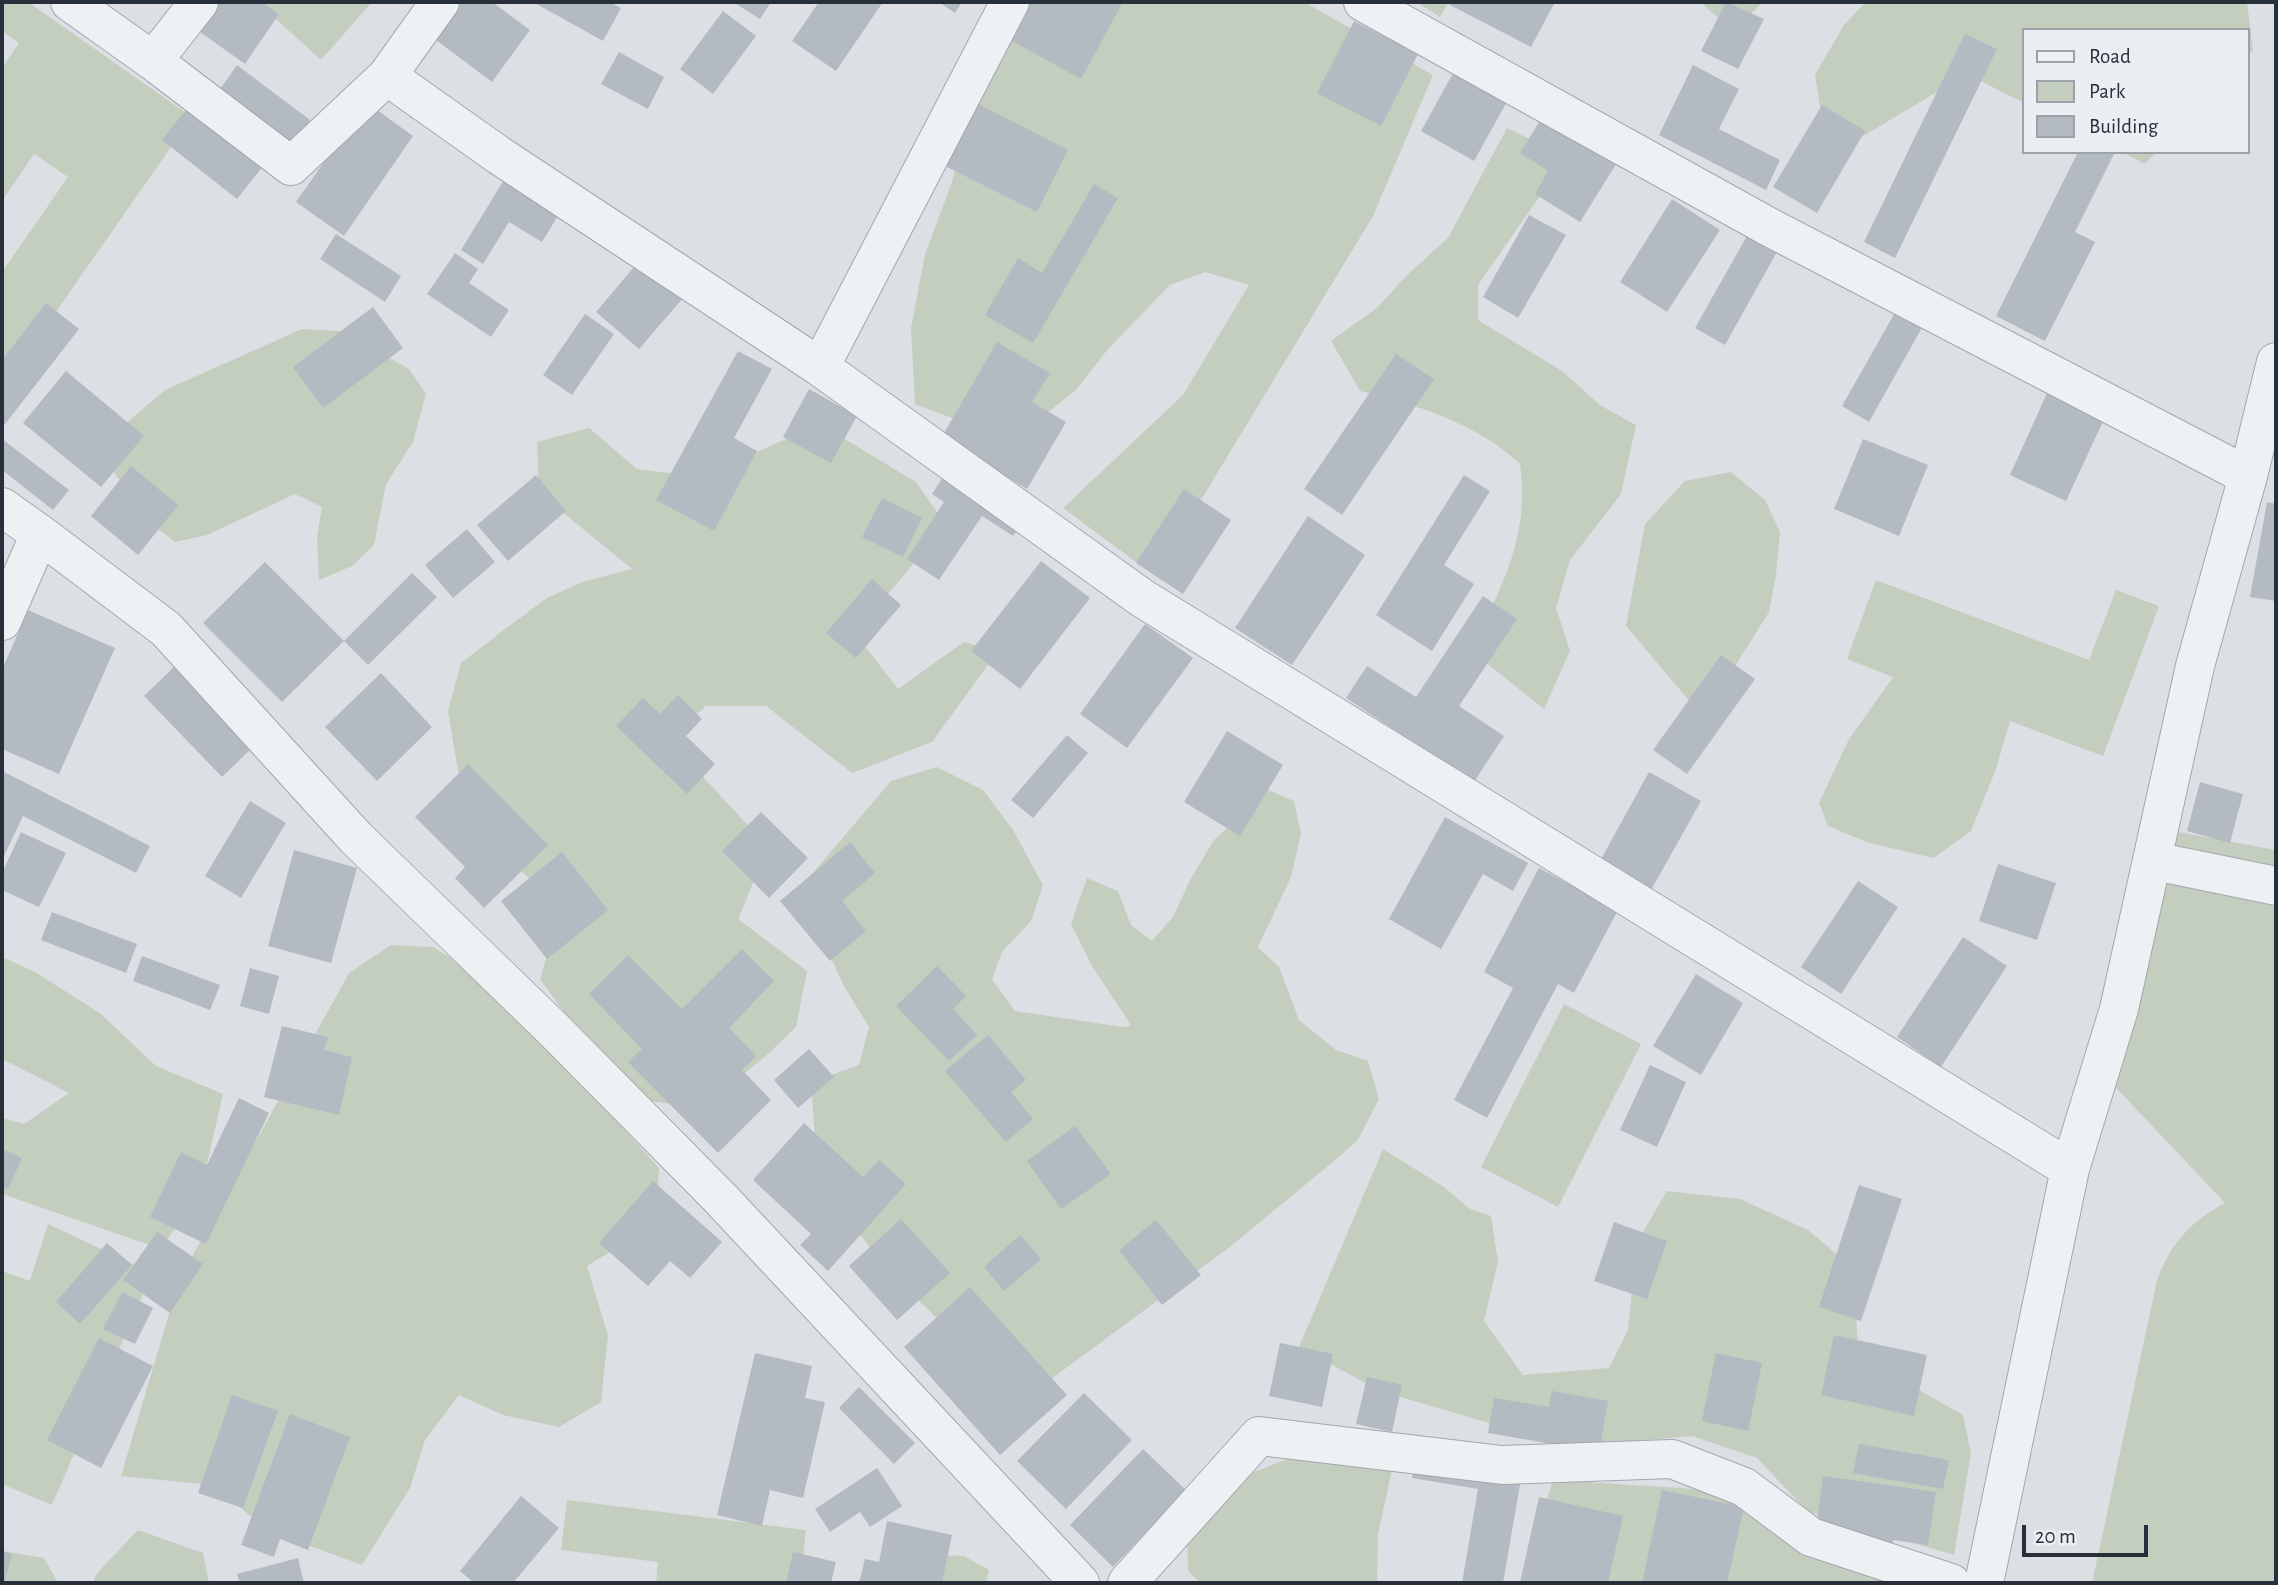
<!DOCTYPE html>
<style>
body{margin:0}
#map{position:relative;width:2278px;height:1585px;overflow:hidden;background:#dce0e5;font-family:"Alegreya Sans",sans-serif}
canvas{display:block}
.frame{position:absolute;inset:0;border:4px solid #272f3a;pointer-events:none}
.legend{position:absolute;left:2022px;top:28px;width:228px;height:126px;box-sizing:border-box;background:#ebeff3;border:2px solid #9da2a9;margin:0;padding:9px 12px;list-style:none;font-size:21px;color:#272f3a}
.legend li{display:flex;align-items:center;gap:14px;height:35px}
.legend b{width:35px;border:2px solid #9da2a9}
.scale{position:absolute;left:2022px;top:1525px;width:126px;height:32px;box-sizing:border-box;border:4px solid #272f3a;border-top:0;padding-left:9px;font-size:21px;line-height:24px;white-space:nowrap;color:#272f3a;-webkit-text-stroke:5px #ebeff3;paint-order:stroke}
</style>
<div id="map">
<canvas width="2278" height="1585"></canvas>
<div class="frame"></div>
<ul class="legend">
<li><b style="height:9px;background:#eef1f4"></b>Road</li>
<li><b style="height:19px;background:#c3cebe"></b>Park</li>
<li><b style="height:19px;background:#b4bac1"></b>Building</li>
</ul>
<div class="scale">20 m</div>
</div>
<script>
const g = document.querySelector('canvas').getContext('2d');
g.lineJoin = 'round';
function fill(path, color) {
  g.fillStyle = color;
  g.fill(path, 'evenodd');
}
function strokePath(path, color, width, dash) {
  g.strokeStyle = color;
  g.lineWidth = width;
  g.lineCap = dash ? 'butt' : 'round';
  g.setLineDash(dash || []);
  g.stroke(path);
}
const green = new Path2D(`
 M2 2H28L192 117 2 389V272L68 177 34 154 2 201V68L19 43 2 31Z
 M257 2H372L321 60Z
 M1018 2H1304L1433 75 1373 216 1155 576 1063 508 1183 395 1249 285 1205 272 1170 285 1108 349 1076 390 1012 441 915 404 911 328 925 254 952 182 981 69Z
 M1416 2H1449L1440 17Z
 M1700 2H1763L1733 31Z
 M1866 2H2247L2253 50 2248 54V30H2024V103L1967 74 1828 157 1815 75 1844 25Z
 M1507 128 1567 157 1478 285V320L1562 371 1600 405 1636 425 1621 494 1570 560 1556 608 1570 651 1544 709 1470 650C1502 587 1530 537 1520 464 1478 424 1416 404 1360 391L1331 341 1377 308 1406 276 1448 238Z
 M2122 152H2156L2145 164Z
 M302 329 341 331 409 369 426 394 413 442 386 484 374 545 352 566 319 580 317 537 322 507 295 494 207 535 175 542 150 523 97 448 165 390Z
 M820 424 916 482 946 525 855 633 898 689 964 642 998 651 932 742 852 773 766 706H706L668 739 768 847 738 919 807 971 796 1027 768 1054 702 1108 635 1099 601 1063 540 979 561 909 503 853 463 800 448 711 461 663 505 629 547 598 582 582 632 569 539 493 537 442 589 428 637 469 700 477Z
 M1731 472 1765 500 1780 532 1776 575 1769 612 1703 717 1626 626 1645 524 1685 481Z
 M1876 580 2089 660 2116 590 2159 606 2103 756 2010 721 1996 769 1971 831 1934 858 1869 843 1828 826 1819 803 1849 739 1893 677 1847 659Z
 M937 767 983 790 1013 830 1043 885 1031 921 1002 952 992 979 1015 1011 1123 1027 1131 1025 1092 966 1071 924 1087 878 1118 891 1131 925 1152 941 1173 917 1191 878 1214 840 1268 790 1294 801 1301 833 1291 877 1258 947 1279 967 1299 1020 1336 1050 1368 1061 1379 1099 1358 1140 1334 1161 1231 1246 1023 1400 896 1279 818 1183 811 1082 859 1065 869 1027 844 986 819 932 813 873 891 781Z
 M2141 825 2276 850V1583H2092L2157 1280C2171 1243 2190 1222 2225 1203L2104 1075Z
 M391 945 433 947 482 977 560 1058 659 1168 656 1224 587 1266 608 1335 601 1402 559 1427 503 1415 459 1395 425 1440 410 1488 362 1565 269 1531 212 1485 121 1476 179 1280 349 973Z
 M2 957 35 972 101 1014 156 1066 223 1094 201 1190 161 1249 2 1194V1118L24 1124 69 1093 2 1059Z
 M1564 1004 1641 1044 1558 1207 1481 1167Z
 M1383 1149 1444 1187 1470 1209 1491 1216 1498 1262 1484 1321 1523 1375 1609 1368 1628 1330 1637 1242 1667 1191 1740 1199 1808 1230 1853 1268 1859 1362 1905 1382 1963 1415 1971 1453 1954 1555 1808 1512 1757 1458 1692 1436 1571 1447 1380 1391 1299 1347Z
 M48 1224 152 1273 52 1505 2 1484V1271L30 1281Z
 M1310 1450 1393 1465 1378 1534 1377 1583H1201L1188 1571 1187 1533 1241 1477Z
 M1553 1480 1728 1491 1890 1583H1521Z
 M567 1500 806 1530 800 1583H656L658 1562 561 1550Z
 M138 1530 203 1553 209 1583H92L98 1572Z
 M3 1551 44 1558 58 1583H2Z
 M916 1554 964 1556 989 1570 986 1583H906Z`);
const building = new Path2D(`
 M212 2H262L279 14 245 64 193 27Z
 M439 2H492L530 30 492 82 420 28Z
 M533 2H609L621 8 603 41Z
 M733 2H771L760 19Z
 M819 2H883L836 71 792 41Z
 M939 2H962L955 13Z
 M1022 2H1123L1081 79 1003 36Z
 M1451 2H1555L1531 47 1450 5Z
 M1726 2 1764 19 1738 69 1701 51Z
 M723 11 756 36 713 94 680 69Z
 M1354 21 1418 54 1381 126 1317 93Z
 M1965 34 1997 49 1895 258 1864 242Z
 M619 52 664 77 648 109 601 84Z
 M237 65 310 120 291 147 218 92Z
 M1693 65 1739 89 1719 129 1780 160 1766 190 1659 135Z
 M1456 68 1509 98 1474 161 1421 131Z
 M967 98 1068 150 1037 212 935 161Z
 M193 101 268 160 237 199 162 140Z
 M366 102 413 136 344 236 296 202Z
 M1822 105 1865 131 1817 213 1773 187Z
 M1546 111 1620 158 1580 222 1535 194 1548 171 1520 153Z
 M2078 152H2115L2075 232 2095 242 2045 341 1996 316Z
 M504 180 559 214 542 242 509 222 483 264 461 250Z
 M1094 184 1118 198 1033 343 985 315 1018 258 1042 273Z
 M1672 199 1720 230 1667 312 1620 282Z
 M1529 215 1566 235 1518 318 1483 297Z
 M336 234 401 276 385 302 320 259Z
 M1748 234 1778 250 1725 345 1695 328Z
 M455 253 478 269 469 283 509 310 491 337 427 294Z
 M639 261 683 298 639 349 596 312Z
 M46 303 79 329 2 428V360Z
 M373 307 403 348 323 408 293 367Z
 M1897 309 1924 324 1869 422 1842 406Z
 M585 314 614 334 572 395 543 375Z
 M997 342 1050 373 1032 402 1066 422 1027 489 941 438Z
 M738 351 772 369 734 438 757 451 714 531 656 500Z
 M1396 354 1434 379 1342 515 1304 489Z
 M66 371 144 436 101 487 23 423Z
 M809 389 857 416 831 463 783 437Z
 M2048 391 2105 417 2066 501 2010 475Z
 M2 439 69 490 53 510 2 470Z
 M1863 439 1928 465 1899 536 1834 509Z
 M131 466 178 505 138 555 91 516Z
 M945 474 1022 524 1013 536 982 516 939 580 907 559 944 502 932 494Z
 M536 475 566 511 508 561 477 525Z
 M1464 475 1490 491 1444 565 1474 584 1432 651 1376 615Z
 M1184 489 1231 520 1183 594 1136 563Z
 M882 498 922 518 903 557 862 537Z
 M2267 502 2276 504V601L2250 597Z
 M1308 516 1365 555 1292 665 1235 628Z
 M467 529 495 562 453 598 425 565Z
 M1041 561 1090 598 1020 689 971 651Z
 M265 562 344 641 282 702 203 623Z
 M412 573 437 597 368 665 344 641Z
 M872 579 901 605 856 658 826 633Z
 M1483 596 1517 619 1459 706 1504 736 1474 782 1346 698 1367 666 1416 697Z
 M28 610 115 648 59 774 2 749V670Z
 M1145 624 1193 658 1127 748 1080 714Z
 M1721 655 1755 679 1687 774 1653 750Z
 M174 667 252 748 222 777 144 696Z
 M381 673 432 727 377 781 325 727Z
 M678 695 702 719 686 736 715 764 687 794 616 726 643 698 660 714Z
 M1227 731 1283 765 1240 836 1184 802Z
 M1067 735 1088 753 1033 818 1011 800Z
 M468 764 548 845 484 908 455 878 465 867 415 817Z
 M2 771 150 846 136 873 23 816 2 860Z
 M1649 772 1701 801 1651 890 1600 861Z
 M2200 782 2243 794 2230 843 2187 831Z
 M250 801 286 823 241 898 205 876Z
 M761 812 808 858 769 898 722 851Z
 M1445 817 1528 863 1513 891 1483 874 1441 949 1389 919Z
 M21 832 66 853 39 907 2 890V873Z
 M850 842 875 873 842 901 866 931 830 961 780 901Z
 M294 850 357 868 331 963 268 946Z
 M562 852 608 910 547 959 501 901Z
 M1998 864 2056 883 2037 940 1979 921Z
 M1539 868 1618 910 1574 993 1558 984 1487 1118 1454 1100 1513 988 1484 972Z
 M1858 881 1898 907 1841 994 1801 967Z
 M52 912 137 944 126 973 41 940Z
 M1963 937 2007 966 1941 1067 1897 1037Z
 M742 949 774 981 729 1028 756 1056 742 1070 771 1100 718 1153 628 1062 642 1049 589 994 628 955 682 1009Z
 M142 956 220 985 210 1010 133 981Z
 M937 966 966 996 953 1009 977 1035 949 1061 896 1006Z
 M250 968 279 976 269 1014 240 1006Z
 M1696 974 1743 1003 1701 1075 1653 1046Z
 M282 1026 328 1037 324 1050 352 1057 339 1115 264 1097Z
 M988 1035 1026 1080 1011 1092 1033 1119 1006 1142 945 1071Z
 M809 1049 834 1077 798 1108 774 1080Z
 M1650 1065 1686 1082 1657 1147 1620 1130Z
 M239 1098 269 1113 206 1244 150 1217 181 1152 207 1165Z
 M804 1123 863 1177 879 1160 906 1184 828 1271 800 1245 811 1234 753 1180Z
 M1075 1126 1111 1174 1061 1209 1027 1161Z
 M2 1149 22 1158 8 1189 2 1186Z
 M653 1181 722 1242 690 1278 670 1261 648 1286 599 1243Z
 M1859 1185 1902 1199 1861 1321 1819 1307Z
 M901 1219 950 1273 897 1320 849 1266Z
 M1156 1220 1201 1275 1162 1305 1119 1250Z
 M1614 1222 1667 1241 1647 1299 1594 1281Z
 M157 1232 203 1264 170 1313 123 1280Z
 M1020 1235 1041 1259 1004 1291 984 1267Z
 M107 1243 132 1265 80 1324 56 1302Z
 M970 1287 1067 1395 1000 1455 904 1347Z
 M122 1292 153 1308 135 1344 103 1329Z
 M1834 1335 1927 1355 1914 1416 1821 1395Z
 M99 1338 153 1366 101 1468 47 1440Z
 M1280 1343 1333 1354 1322 1407 1269 1396Z
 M755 1353 812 1366 805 1398 825 1402 803 1498 770 1490 762 1526 717 1515Z
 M1716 1353 1762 1363 1748 1431 1702 1421Z
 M1367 1377 1402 1385 1392 1432 1356 1424Z
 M859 1387 915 1443 894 1464 839 1408Z
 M1552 1391 1608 1401 1599 1452 1488 1433 1494 1398 1549 1407Z
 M1084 1393 1132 1440 1066 1509 1017 1461Z
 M232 1395 278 1411 243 1508 198 1493Z
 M290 1414 350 1437 308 1550 280 1539 274 1557 241 1545Z
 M1859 1444 1949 1460 1943 1489 1853 1473Z
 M1143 1449 1186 1490 1113 1567 1070 1525Z
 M1415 1461 1521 1479 1503 1583H1462L1478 1489 1412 1478Z
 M877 1468 902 1506 870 1527 860 1512 830 1532 815 1509Z
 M1823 1476 1936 1492 1928 1545 1893 1540 1891 1556 1816 1529Z
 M1662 1490 1744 1507 1727 1583H1642Z
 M521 1496 559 1528 513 1583H474L460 1571Z
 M1539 1497 1623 1516 1608 1583H1520Z
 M887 1521 952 1535 942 1583H859L865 1559 879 1562Z
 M2 1551 12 1554 4 1583H2Z
 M793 1552 836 1562 831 1583H786Z
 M298 1558 304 1583H240L237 1574Z`);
const minor = new Path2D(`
 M70 2 153 61 199 2
 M440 2 387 76 500 156 820 367 1142 598 2070 1169
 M1363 2 1769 227 2248 476
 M153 61 291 166 387 76
 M820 367 1010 2
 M2 507 40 534
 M2 621 40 534 166 629 356 838 554 1030 721 1199 1080 1583
 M2154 861 2276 886
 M1127 1583 1259 1436 1502 1465 1672 1459 1744 1487 1811 1537 1951 1583
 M1984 1583 2070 1169 2119 1009 2195 666 2248 476 2276 362`);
fill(green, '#c3cebe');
fill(building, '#b4bac1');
strokePath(minor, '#a2a7ae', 40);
strokePath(minor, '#eef1f4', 38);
</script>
